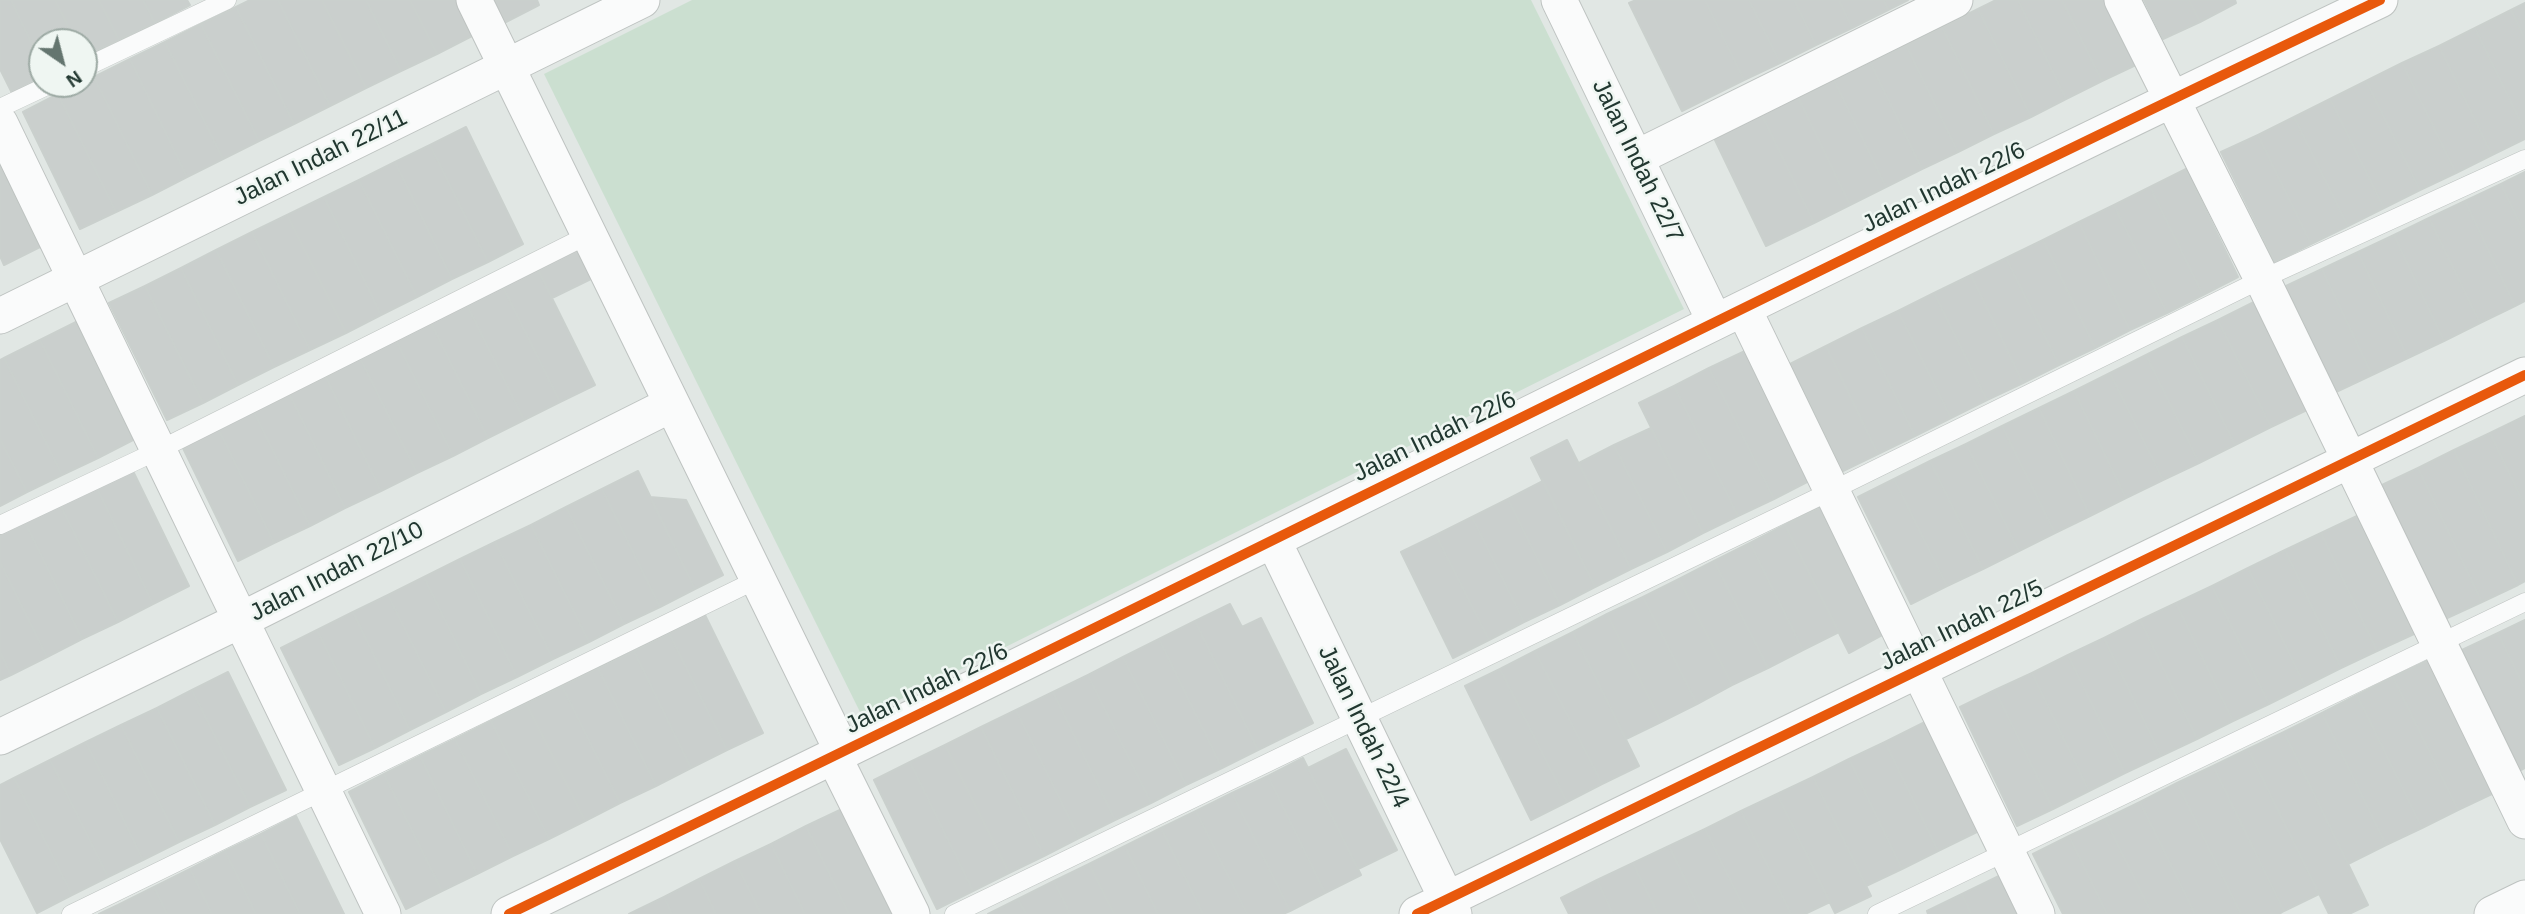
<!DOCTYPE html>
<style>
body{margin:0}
#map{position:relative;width:2525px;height:914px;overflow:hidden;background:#e1e7e4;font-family:Arial,sans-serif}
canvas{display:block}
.north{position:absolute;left:28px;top:28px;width:70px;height:70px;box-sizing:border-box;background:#eff6f2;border:2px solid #9daaa4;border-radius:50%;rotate:145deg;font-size:19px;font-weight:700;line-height:28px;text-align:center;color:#213730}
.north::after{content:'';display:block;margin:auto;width:24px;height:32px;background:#64756f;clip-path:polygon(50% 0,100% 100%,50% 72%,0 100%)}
</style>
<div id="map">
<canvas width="2525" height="914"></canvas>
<div class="north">N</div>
</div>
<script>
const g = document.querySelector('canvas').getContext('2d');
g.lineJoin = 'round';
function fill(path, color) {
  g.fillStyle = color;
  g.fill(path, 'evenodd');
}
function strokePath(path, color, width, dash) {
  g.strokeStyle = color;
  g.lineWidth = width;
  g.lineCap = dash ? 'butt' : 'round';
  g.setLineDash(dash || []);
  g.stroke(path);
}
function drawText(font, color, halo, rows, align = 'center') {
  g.font = font + ' Arial,sans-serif';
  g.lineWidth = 5;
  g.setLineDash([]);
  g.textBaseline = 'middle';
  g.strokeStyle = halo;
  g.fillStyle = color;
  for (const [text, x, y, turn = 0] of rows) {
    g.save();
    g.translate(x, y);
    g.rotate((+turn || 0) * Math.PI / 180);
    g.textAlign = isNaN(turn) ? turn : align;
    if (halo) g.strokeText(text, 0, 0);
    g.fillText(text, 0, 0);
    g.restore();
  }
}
const green = new Path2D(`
 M692 0H1531L1684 309 863 718 544 74Z`);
const building = new Path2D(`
 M0 0H11L42 65V78L12 93 0 69Z
 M11 0H55L76 42H42V65Z
 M55 0H99L119 40 84 57V42H76Z
 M99 0H143L155 23 119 40Z
 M143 0H187L190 5 155 23Z
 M250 0H278L330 106 294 124 236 7Z
 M278 0H322L366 88 330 106Z
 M322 0H366L401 71 366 88Z
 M366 0H410L437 54 401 71Z
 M410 0H455L472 36 437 54Z
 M492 0H537L539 5 504 23Z
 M1636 0H1705L1744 80 1682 111 1629 3Z
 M1705 0H1749L1780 63 1744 80Z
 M1749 0H1794L1816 45 1780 63Z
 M1794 0H1839L1852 28 1816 45Z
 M1839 0H1884L1888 10 1852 28Z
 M1884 0H1908L1888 10Z
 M1996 0H2018L2066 99 2031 117 1978 9Z
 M2018 0H2062L2102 81 2066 99Z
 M2062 0H2107L2138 64 2102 81Z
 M2144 0H2189L2200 22 2163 39Z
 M2189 0H2235L2236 3 2200 22Z
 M2525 3V38L2511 10Z
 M236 7 294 124 259 141 201 24Z
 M1978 9 2031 117 1994 134 1942 27Z
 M2511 10 2525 38V131L2475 28Z
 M201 24 259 141 223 159 165 42Z
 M1942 27 1994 134 1958 152 1906 45Z
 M2475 28 2525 131V139L2492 155 2439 46Z
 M165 42 223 159 187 177 130 59Z
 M1906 45 1958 152 1922 169 1870 62Z
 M2439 46 2492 155 2456 173 2402 63Z
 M130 59 187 177 152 195 94 77Z
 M1870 62 1922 169 1886 187 1834 80Z
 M2402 63 2456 173 2420 190 2366 81Z
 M94 77 152 195 116 212 58 94Z
 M1834 80 1886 187 1850 205 1798 97Z
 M2366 81 2420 190 2384 208 2330 99Z
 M58 94 116 212 80 229 23 112Z
 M1798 97 1850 205 1814 223 1762 115Z
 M2330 99 2384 208 2348 226 2294 117Z
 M1762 115 1814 223 1766 246 1714 138Z
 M2294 117 2348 226 2311 244 2258 135Z
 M466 127 523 244 488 262 430 145Z
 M2258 135 2311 244 2275 262 2221 152Z
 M430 145 488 262 452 279 395 162Z
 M395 162 452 279 417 297 359 180Z
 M0 166 40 247 4 265 0 256Z
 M2186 169 2238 277 2203 295 2150 187Z
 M2525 172V234L2501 184Z
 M359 180 417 297 381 315 324 197Z
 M2501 184 2525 234V301L2515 306 2465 201Z
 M2150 187 2203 295 2167 313 2114 205Z
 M324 197 381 315 346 333 287 215Z
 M2465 201 2515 306 2480 323 2429 218Z
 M2114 205 2167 313 2130 330 2079 222Z
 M287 215 346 333 310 350 252 232Z
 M2429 218 2480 323 2444 341 2394 235Z
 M2079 222 2130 330 2095 348 2043 240Z
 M252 232 310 350 274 367 216 250Z
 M2394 235 2444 341 2408 358 2358 252Z
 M2043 240 2095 348 2059 365 2006 258Z
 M578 248 593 278 552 298 537 268Z
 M216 250 274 367 238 385 181 268Z
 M2358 252 2408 358 2372 375 2322 269Z
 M2006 258 2059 365 2023 383 1971 275Z
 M181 268 238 385 203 403 145 286Z
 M537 268 595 385 560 402 502 285Z
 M2322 269 2372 375 2336 392 2286 286Z
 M1971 275 2023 383 1987 400 1934 293Z
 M502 285 560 402 524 420 466 303Z
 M145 286 203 403 167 420 109 303Z
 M1934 293 1987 400 1951 418 1898 311Z
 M2254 302 2307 410 2271 427 2218 320Z
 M466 303 524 420 488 438 430 321Z
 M1898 311 1951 418 1915 436 1862 328Z
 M2218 320 2271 427 2235 445 2182 337Z
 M430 321 488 438 453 456 395 338Z
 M76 322 133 440 98 458 40 340Z
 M1862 328 1915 436 1878 454 1826 346Z
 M2182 337 2235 445 2199 463 2146 355Z
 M395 338 453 456 417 473 359 356Z
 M40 340 98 458 62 475 4 358Z
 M1826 346 1878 454 1843 471 1790 364Z
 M1745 351 1809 481 1774 499 1709 368Z
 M2146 355 2199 463 2163 480 2110 373Z
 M359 356 417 473 381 491 324 373Z
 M4 358 62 475 27 492 0 439V360Z
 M1709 368 1774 499 1738 516 1674 386Z
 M324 373 381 491 345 508 288 391Z
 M2110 373 2163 480 2126 498 2074 391Z
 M1674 386 1738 516 1703 533 1639 403Z
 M288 391 345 508 310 526 252 408Z
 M2074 391 2126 498 2090 516 2039 408Z
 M252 408 310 526 274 543 217 426Z
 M2039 408 2090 516 2055 533 2002 426Z
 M2525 416V506L2490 433Z
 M217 426 274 543 238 561 181 444Z
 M2002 426 2055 533 2019 551 1966 444Z
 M1651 428 1703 533 1667 552 1614 445Z
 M2490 433 2525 506V581L2518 585 2454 450Z
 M0 439 27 492 0 506Z
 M1567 440 1631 569 1595 587 1531 458Z
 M1966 444 2019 551 1983 569 1930 461Z
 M1614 445 1667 552 1631 569 1579 463Z
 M2454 450 2518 585 2482 602 2418 468Z
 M1930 461 1983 569 1947 586 1894 479Z
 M2418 468 2482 602 2445 619 2382 485Z
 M132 469 189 586 153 604 96 486Z
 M638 471 695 589 660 607 602 489Z
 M1894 479 1947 586 1911 604 1858 497Z
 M1543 481 1595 587 1560 605 1508 499Z
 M96 486 153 604 118 622 60 504Z
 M602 489 660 607 624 624 566 507Z
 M650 497 686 500 723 575 695 589Z
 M1508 499 1560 605 1524 622 1472 517Z
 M60 504 118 622 82 639 25 522Z
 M566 507 624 624 589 642 531 525Z
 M1820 507 1884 634 1849 653 1785 525Z
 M2357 516 2414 634 2377 651 2321 533Z
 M1472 517 1524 622 1489 640 1436 535Z
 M25 522 82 639 47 657 0 562V534Z
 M531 525 589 642 553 659 495 542Z
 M1785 525 1839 632 1803 650 1750 543Z
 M2321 533 2377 651 2341 668 2285 550Z
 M1436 535 1489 640 1453 658 1401 552Z
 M495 542 553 659 517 677 460 559Z
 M1750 543 1803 650 1768 668 1714 561Z
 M2285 550 2341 668 2305 686 2248 568Z
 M460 559 517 677 481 694 424 577Z
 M1714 561 1768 668 1732 685 1679 579Z
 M0 562 47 657 11 675 0 652Z
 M2248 568 2305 686 2269 704 2212 586Z
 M424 577 481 694 446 712 388 595Z
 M1679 579 1732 685 1697 704 1643 597Z
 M2212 586 2269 704 2233 721 2176 603Z
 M388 595 446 712 410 730 353 612Z
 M1643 597 1697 704 1661 722 1607 614Z
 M2176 603 2233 721 2197 739 2140 620Z
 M1230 604 1242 627 1261 618 1313 723 1258 750 1195 621Z
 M353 612 410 730 375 748 317 630Z
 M1607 614 1661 722 1626 739 1573 632Z
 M705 615 763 733 727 750 669 633Z
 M2140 620 2197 739 2161 756 2104 638Z
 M2525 620V689L2498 633Z
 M1195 621 1258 750 1222 768 1159 639Z
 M317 630 375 748 339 765 281 648Z
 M1573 632 1639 766 1602 784 1535 651Z
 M669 633 727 750 691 768 634 651Z
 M2498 633 2525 689V768L2519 771 2462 650Z
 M2104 638 2161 756 2125 773 2068 655Z
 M1159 639 1222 768 1186 785 1123 657Z
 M634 651 691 768 656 786 598 668Z
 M1535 651 1602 784 1567 802 1500 669Z
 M0 652 11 675 0 680Z
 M2068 655 2125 773 2089 791 2032 673Z
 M1123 657 1186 785 1151 803 1088 675Z
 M2429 660 2494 793 2458 810 2393 677Z
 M598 668 656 786 620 803 562 686Z
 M1500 669 1567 802 1531 820 1465 686Z
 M228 672 286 790 250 807 192 690Z
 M2032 673 2089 791 2053 809 1995 690Z
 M1088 675 1151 803 1115 820 1053 692Z
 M2393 677 2458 810 2422 828 2357 695Z
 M562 686 620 803 585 821 526 703Z
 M192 690 250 807 215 825 157 708Z
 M1995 690 2053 809 2017 826 1960 707Z
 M1053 692 1115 820 1079 838 1016 710Z
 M2357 695 2422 828 2386 845 2322 713Z
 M526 703 585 821 549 839 491 721Z
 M157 708 215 825 179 842 121 725Z
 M1016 710 1079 838 1044 856 981 727Z
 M2322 713 2386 845 2348 864 2284 732Z
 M1931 719 1983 829 1938 851 1885 742Z
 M491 721 549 839 513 856 455 739Z
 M121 725 179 842 143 860 86 742Z
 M981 727 1044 856 1009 873 945 745Z
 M2284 732 2368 905 2349 914H2329L2248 749Z
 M455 739 513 856 477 874 420 756Z
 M86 742 143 860 108 877 50 760Z
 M1885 742 1938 851 1902 869 1849 759Z
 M945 745 1009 873 973 891 910 762Z
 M1346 749 1397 850 1358 869 1308 768Z
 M2248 749 2319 894 2284 911 2213 766Z
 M420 756 477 874 442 891 384 774Z
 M1303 758 1361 875 1325 893 1268 776Z
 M1849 759 1902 869 1866 886 1813 777Z
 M50 760 108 877 72 895 14 778Z
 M910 762 973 891 937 909 874 780Z
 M2213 766 2284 911 2279 914H2241L2177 783Z
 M384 774 442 891 406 909 349 792Z
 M1268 776 1325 893 1290 911 1232 793Z
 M1813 777 1871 896 1835 913 1777 794Z
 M14 778 72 895 37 913 0 839V785Z
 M2177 783 2241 914H2195L2140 802Z
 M1232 793 1290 911 1283 914H1247L1196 811Z
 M1777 794 1830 902 1805 914H1791L1741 811Z
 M2140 802 2195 914H2152L2105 819Z
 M842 809 894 914H849L806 826Z
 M1196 811 1247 914H1203L1161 828Z
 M1741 811 1791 914H1747L1705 829Z
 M296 816 344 914H300L261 834Z
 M2105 819 2152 914H2107L2069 836Z
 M806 826 849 914H805L771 844Z
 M1161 828 1203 914H1158L1125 846Z
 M1705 829 1747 914H1702L1669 846Z
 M261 834 300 914H256L225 851Z
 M2069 836 2107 914H2063L2033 854Z
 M771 844 805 914H761L735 861Z
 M1125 846 1158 914H1114L1089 864Z
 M1669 846 1702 914H1658L1633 863Z
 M225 851 256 914H212L190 869Z
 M735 861 761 914H716L699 879Z
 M1633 863 1658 914H1613L1597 880Z
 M1089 864 1114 914H1070L1054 881Z
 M190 869 212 914H167L154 887Z
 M2001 875 2020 914H1971L1962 894Z
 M699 879 716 914H672L664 897Z
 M1597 880 1613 914H1569L1561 898Z
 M1054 881 1070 914H1026L1018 899Z
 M154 887 167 914H123L118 905Z
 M1962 894 1971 914H1928L1927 911Z
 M664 897 672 914H629Z
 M1018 899 1026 914H988Z
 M118 905 123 914H99Z`);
const lane = new Path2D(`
 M84 68 227 0
 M0 108 51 84
 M0 525 159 450 588 235
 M71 914 758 579
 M954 914 1831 491 2262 279 2525 159
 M1877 914 2525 602`);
const street = new Path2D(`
 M474 0 843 753
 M1559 0 1715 322
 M2122 0 2262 279 2525 821
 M0 123 383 914
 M1636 158 1955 0
 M1744 310 2037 914
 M0 316 642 0
 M1273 540 1454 914
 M0 737 241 620 672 404
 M834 757 912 914
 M509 914C1134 613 1753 298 2380 0
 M1417 914 2525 375
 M2492 914 2525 898`);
const cycleway = new Path2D(`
 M509 914C1134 613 1753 298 2380 0
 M1417 914 2525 375`);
const streetNames = [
 ["Jalan Indah 22/11",321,158,-26],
 ["Jalan Indah 22/7",1637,161,64],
 ["Jalan Indah 22/6",1944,188,-26],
 ["Jalan Indah 22/6",1435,437,-26],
 ["Jalan Indah 22/10",337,572,-27],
 ["Jalan Indah 22/5",1962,626,-26],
 ["Jalan Indah 22/6",927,689,-26],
 ["Jalan Indah 22/4",1363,727,64]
];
fill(green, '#cbdfd0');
fill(building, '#cacfcd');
strokePath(building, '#cad0cd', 2);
strokePath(lane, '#bec3c1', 19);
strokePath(street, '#bec3c1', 37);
strokePath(lane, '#fafbfb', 18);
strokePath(street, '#fafbfb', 35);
strokePath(cycleway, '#e8590c', 10);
drawText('24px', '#213730', '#eff6f2', streetNames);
</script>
